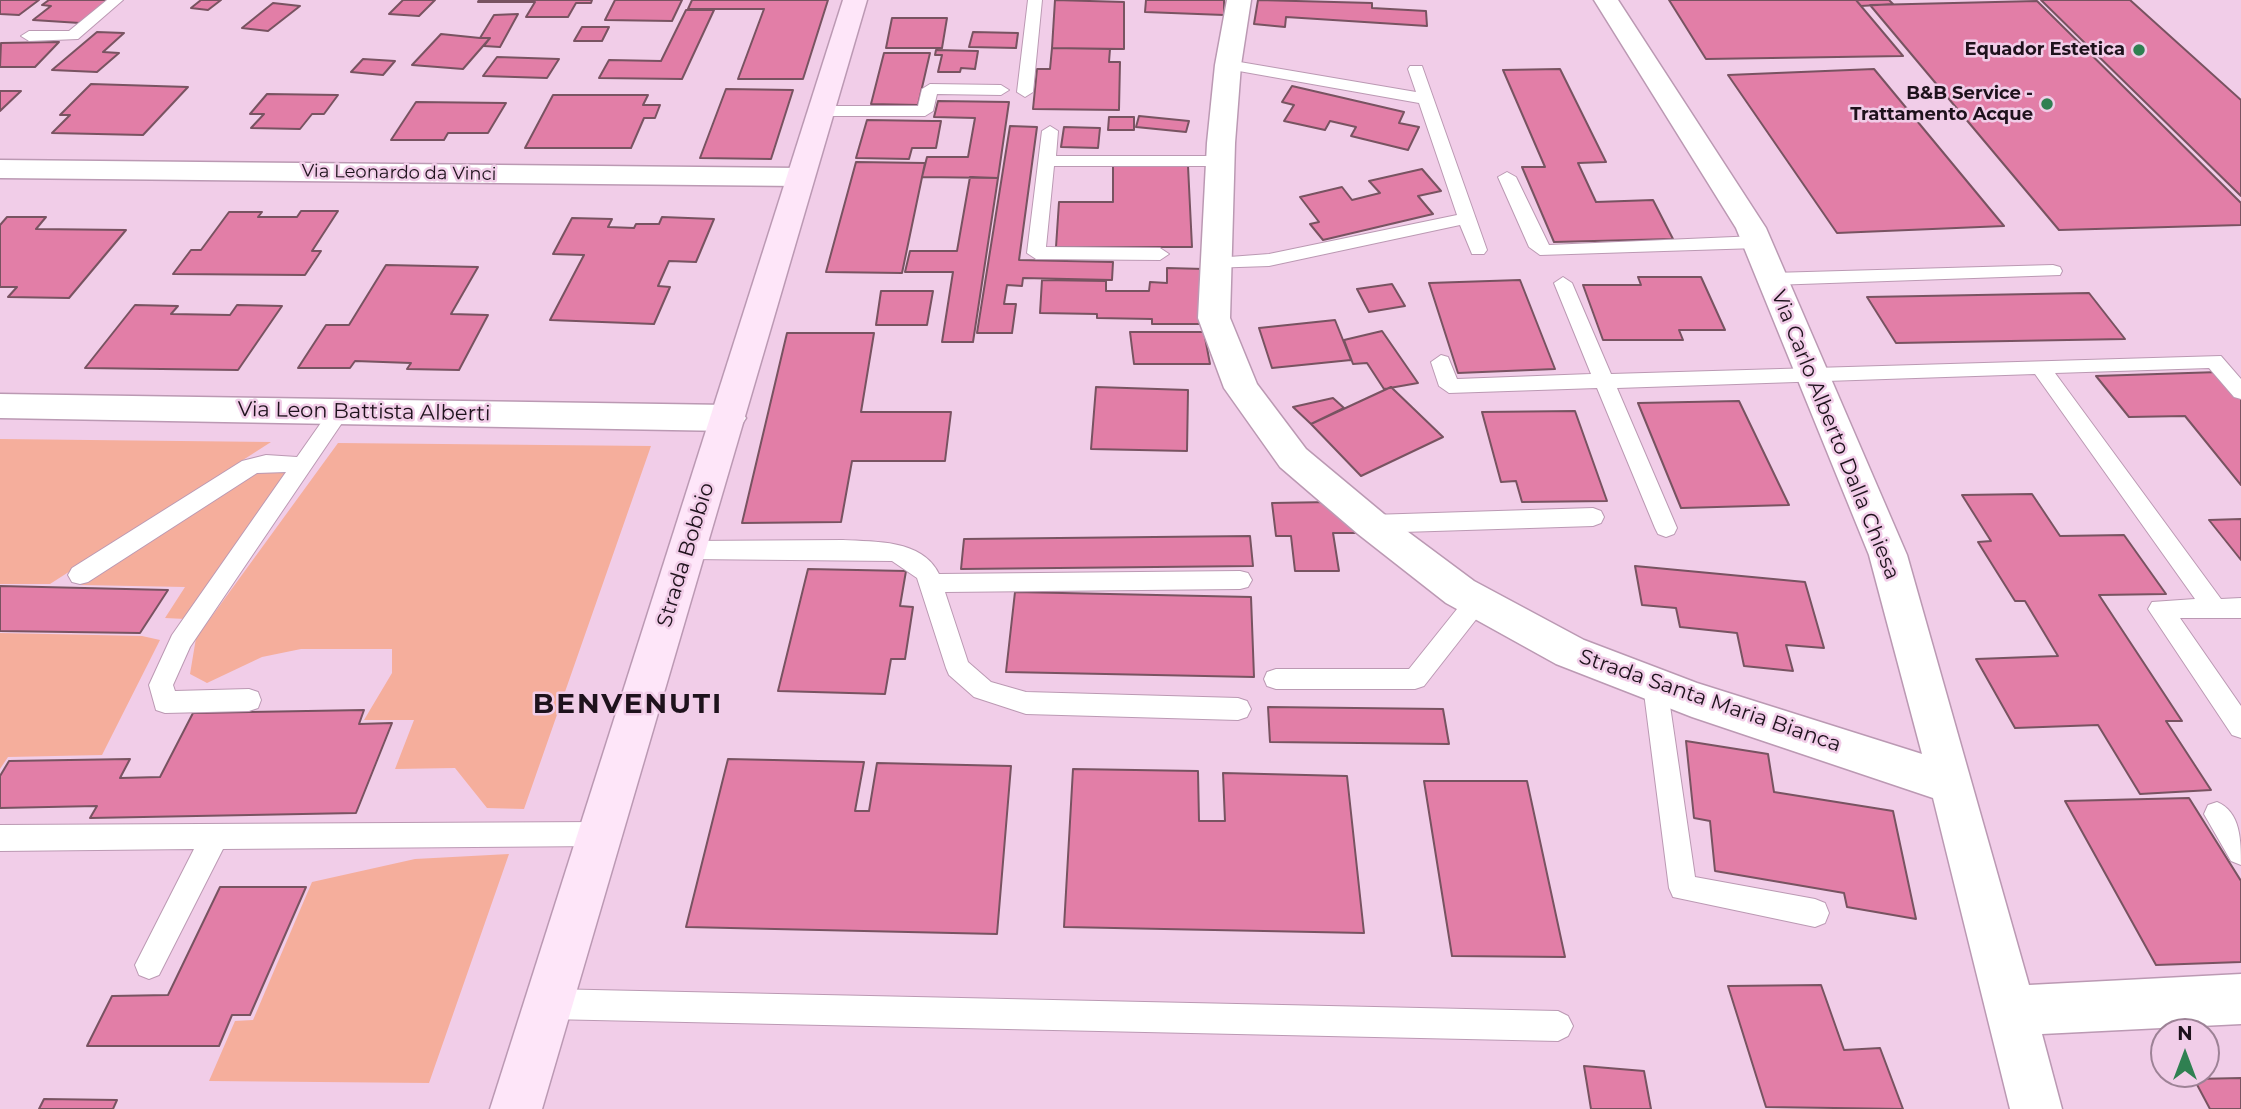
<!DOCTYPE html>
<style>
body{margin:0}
#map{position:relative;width:2241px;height:1109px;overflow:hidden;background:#f1cde8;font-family:Montserrat,sans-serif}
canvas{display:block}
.north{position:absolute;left:2150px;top:1018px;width:70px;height:70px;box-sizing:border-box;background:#f1cde8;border:2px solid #9d8296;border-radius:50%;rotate:0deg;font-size:19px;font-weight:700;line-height:28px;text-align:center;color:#1e121c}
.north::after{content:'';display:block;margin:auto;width:24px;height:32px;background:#2f8051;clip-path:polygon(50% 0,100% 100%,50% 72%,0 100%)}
</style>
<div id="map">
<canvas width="2241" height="1109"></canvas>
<div class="north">N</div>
</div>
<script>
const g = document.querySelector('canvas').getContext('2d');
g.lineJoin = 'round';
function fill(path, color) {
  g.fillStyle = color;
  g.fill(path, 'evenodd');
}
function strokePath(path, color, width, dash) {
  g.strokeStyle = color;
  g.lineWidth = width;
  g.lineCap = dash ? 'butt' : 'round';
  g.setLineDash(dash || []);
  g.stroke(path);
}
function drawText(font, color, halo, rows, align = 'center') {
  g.font = font + ' Montserrat,sans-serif';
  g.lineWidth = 5;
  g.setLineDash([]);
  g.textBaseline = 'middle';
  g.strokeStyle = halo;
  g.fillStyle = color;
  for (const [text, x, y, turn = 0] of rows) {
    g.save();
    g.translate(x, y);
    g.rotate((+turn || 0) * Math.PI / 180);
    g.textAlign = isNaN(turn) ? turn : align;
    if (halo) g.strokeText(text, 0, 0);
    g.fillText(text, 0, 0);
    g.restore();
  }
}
const green = new Path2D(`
 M0 439 271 442 50 584H0Z
 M338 443 651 446 524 809 487 808 455 768 395 769 414 720H364L392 673V649H301L262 657 207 683 190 674 196 638Z
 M262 469 289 470 185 619 165 618 185 587 80 585Z
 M0 633 142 636 160 640 102 755 8 757 0 769Z
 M509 854 429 1083 209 1081 235 1021 253 1020 312 882 415 859Z`);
const building = new Path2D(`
 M0 0H39L19 15 0 14Z
 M49 0H108L80 23 33 20 51 6 42 5Z
 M201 0H221L208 10 191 8Z
 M403 0H435L419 16 389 14Z
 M479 0H592L591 3H576L568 17H526L535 2H478Z
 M615 0H682L672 21 605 20Z
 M692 0H828L803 79H738L764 9H688Z
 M1055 0 1124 2V49L1052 48Z
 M1146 0H1224V15L1145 12Z
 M1258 0 1372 3V8L1426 11 1427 26 1286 17 1285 27 1254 24Z
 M1669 0H1856L1903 56 1706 59Z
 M1856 0H1889L1893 4 1861 6Z
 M2041 0H2130L2241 100V196Z
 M2037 1 2241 203V225L2059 230 1870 5Z
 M273 3 300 6 268 31 242 28Z
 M686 10H714L682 79 599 78 609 60 661 61Z
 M518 14 500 47 484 46 490 38H480L494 15Z
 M892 18H947L942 48H886Z
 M582 27H609L602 41H574Z
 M97 32 124 33 103 52 119 53 97 72 52 70Z
 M973 32 1018 33 1016 48 969 47Z
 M441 34 480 38H490L463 69 412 65Z
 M59 42 35 67H0L1 43Z
 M1052 48 1110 49 1109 62H1120L1119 110 1033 109 1037 69H1050Z
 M936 50 978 51 975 69 961 68 960 72H938L942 55H935Z
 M884 53H930L918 105 871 104Z
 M497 57 559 59 547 78 483 76Z
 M363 59 395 61 383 75 351 72Z
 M1560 69 1606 162 1578 163 1596 202 1653 200 1673 239 1554 242 1522 167H1545L1503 70Z
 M1874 69 2004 226 1837 233 1728 75Z
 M91 84 188 87 143 135 52 133 70 115H60Z
 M1292 86 1404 112 1399 123 1419 127 1408 150 1351 136 1356 127 1330 121 1325 130 1284 121 1294 105 1282 102Z
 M726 89 793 90 771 159 700 158Z
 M0 91H21L0 111Z
 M267 94 338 95 324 114H312L300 129 251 128 264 114H250Z
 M553 95H648L643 105H660L655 118H644L631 148H525Z
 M938 101 1009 102 998 178 922 177 927 157H968L975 118 934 117Z
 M416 102 506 103 488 133H448L444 140H391Z
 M1139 116 1189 121 1186 132 1136 127Z
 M1109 117H1134V130H1108Z
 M867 120 933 121H941L936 148H912L909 159 856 158Z
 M1010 126 1037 127 1019 260 1113 262 1112 280 1023 278 1022 286 1007 285 1004 304H1016L1012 333H977Z
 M1064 127 1100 128 1098 148 1061 147Z
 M856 162 925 163 902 273 826 272Z
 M1113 166H1188L1192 247H1056L1059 202H1113Z
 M1422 169 1441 191 1418 196 1433 214 1323 240 1310 224 1319 222 1300 197 1342 187 1352 200 1380 193 1369 181Z
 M970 177 998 178 973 342H942L953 272H905L910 251H957Z
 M301 211H338L312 251H321L305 275 173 274 191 250H201L229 212H262L258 217H297Z
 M7 217H46L36 229 126 230 69 298 8 297 17 287H0V225Z
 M662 217 714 219 696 262 669 261 658 286 670 287 654 324 550 320 584 255 553 254 572 218 612 219 608 227 634 228 636 224H659Z
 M386 265 478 267 451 314 488 315 459 370 407 369 411 363 355 361 350 368H298L326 325H349Z
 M1167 268 1204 269 1206 324H1152V319L1097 318V314L1040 313 1042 280 1106 281V291H1149L1150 282 1167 283Z
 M1638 277H1701L1725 330H1679L1683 340H1603L1583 285H1641Z
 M1520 280 1555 369 1458 373 1429 283Z
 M1392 284 1405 306 1369 312 1357 289Z
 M881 291H933L927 325H876Z
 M2089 293 2125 339 1896 343 1867 297Z
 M135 305 178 306 171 314 230 315 237 305 282 306 238 370 85 368Z
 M1335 320 1351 360 1272 368 1259 328Z
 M1382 331 1418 383 1384 389 1367 363 1353 364 1344 340Z
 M1130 332H1204L1210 364H1134Z
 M787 333H874L861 412H951L945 461H852L841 522 742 523Z
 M2219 372 2241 398V485L2185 416 2129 417 2096 376Z
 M1096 387 1188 390 1187 451 1091 449Z
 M1391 387 1443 437 1361 476 1311 424Z
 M1333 398 1344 408 1311 424 1293 407Z
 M1739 401 1789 505 1681 508 1638 403Z
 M1575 411 1607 501 1522 502 1516 481 1501 482 1482 412Z
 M2032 494 2060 536 2124 535 2166 594 2099 595 2182 721H2166L2211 790 2140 794 2098 725 2015 728 1976 659 2058 656 2025 601H2015L1978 542 1991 541 1962 495Z
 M1331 502 1363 533H1333L1339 571H1295L1291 536H1276L1272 503Z
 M2241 519V560L2209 520Z
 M1250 536 1253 566 961 569 964 539Z
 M1635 566 1805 582 1824 648 1786 645 1793 671 1744 666 1737 633 1680 627 1676 608 1642 605Z
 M808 569 906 571 900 606 913 607 905 659H891L885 694 778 691Z
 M0 586 168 590 140 633 0 631Z
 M1015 592 1251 597 1254 677 1006 672Z
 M1268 707 1443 709 1449 744 1270 742Z
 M364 710 359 724 392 723 356 813 90 818 97 806 0 808V776L9 761 130 759 120 778 160 777 193 713Z
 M1686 741 1768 754 1774 792 1893 811 1916 919 1847 907 1844 893 1715 871 1710 821 1694 818Z
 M728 759 864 762 855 811H869L877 763 1011 766 997 934 686 927Z
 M1073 769 1198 771 1199 821H1225L1223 773 1347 776 1364 933 1064 927Z
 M1424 781H1527L1565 957 1452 956Z
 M2189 798 2241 881V962L2156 965 2065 801Z
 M220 887H306L250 1015H232L219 1046H87L112 996 168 995Z
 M1821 985 1844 1050 1880 1048 1903 1109 1766 1107 1728 986Z
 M1584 1066 1644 1071 1651 1109H1591Z
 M2241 1078V1109H2210L2194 1079Z
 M44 1099 117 1100 113 1109H39Z`);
const service = new Path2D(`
 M107 0H123L78 39 29 41 21 36 29 31H69Z
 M1028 0H1042L1033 92 1025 97 1017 92Z
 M1228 60 1416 92 1408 69 1410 66H1422L1487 250 1484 254H1472L1460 225 1269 266 1209 268 1207 264 1209 260 1216 258 1269 254 1457 215 1419 103 1222 68 1220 65Z
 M930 84 1001 85 1009 90 1001 95 937 94 933 111 925 116H820L812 111 820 106H918L922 89Z
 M1050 126 1058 131 1056 156H1220L1228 161 1220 166H1054L1046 247 1160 248 1169 254 1160 260 1036 259 1027 253 1042 131Z
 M1507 172 1516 177 1549 245 1757 236 1766 242 1757 248 1540 255 1529 247 1498 177Z
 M2053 265 2060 267 2062 271 2060 275 1772 285 1763 279 1772 273Z
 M1563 277 1572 283 1611 374 2221 356 2241 379V399L2234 397 2209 368 2055 373 2221 599 2241 598V618H2180L2241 706V738L2232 735 2148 609 2152 602 2195 599 2035 374 1617 388 1677 528 1674 534 1666 537 1658 534 1655 528 1597 388 1449 393 1439 386 1431 362 1441 355 1448 357 1457 379 1591 374 1554 283Z
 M339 405 346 407 349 412 346 417 190 647 173 685 175 691 249 689 258 692 261 700 258 708 249 711 165 713 156 710 149 685 172 635 286 472 257 473 88 582 80 584 72 582 68 575 72 568 242 461 266 455 297 457 332 407Z
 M1593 508 1601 511 1604 517 1601 523 1593 526 1371 533 1363 530 1360 524 1363 518 1371 515Z
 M843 540C875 542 922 539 939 574L1240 571 1248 573 1252 580 1248 587 1240 589 945 592 968 662 991 682 1026 692 1238 698 1247 701 1251 709 1247 717 1238 720 1026 714 974 697 949 675 946 668 917 578 892 561 688 559 680 556 677 550 680 544 688 541Z
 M1477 591 1485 594 1489 601 1485 608 1424 686 1415 689H1276L1267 686 1264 679 1267 672 1276 669H1409L1469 594Z
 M1655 674 1664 678 1667 685 1695 877 1815 899 1825 903 1829 913 1825 923 1815 927 1673 897 1669 888 1643 685 1646 678Z
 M2217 802C2241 812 2241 841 2241 865L2231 861 2204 814 2208 805Z
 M600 822 609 825 613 834 609 843 600 846 223 849 159 975 149 979 139 975 135 965 194 849 0 851V825Z
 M548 989 1558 1011 1568 1016 1573 1026 1568 1036 1558 1041 548 1019 538 1014 533 1004 538 994Z`);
const minor = new Path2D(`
 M1227 0H1251L1241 65 1235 143 1230 318 1257 384 1306 449 1384 514 1474 581 1584 640 1697 683 1922 754 1869 555 1736 228 1594 0H1618L1766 228 1907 555 2029 985 2241 974V1024L2042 1034 2062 1109H2010L1933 798 1692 717 1556 664 1446 603 1358 534 1280 467 1224 388 1198 318 1207 143 1215 65Z
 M0 160 799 168 809 171 814 177 809 183 799 186 0 178Z
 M0 394 728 405 740 409 746 418 740 427 728 431 0 418Z`);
const secondary = new Path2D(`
 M843 0H867L542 1109H490Z`);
const markers = [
 [2139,50,7,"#2f8051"],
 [2047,104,7,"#2f8051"]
];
const farPoinames = [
 ["Equador Estetica",2125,50],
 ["B&B Service -",2033,94],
 ["Trattamento Acque",2033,115]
];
const farStreetnames = [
 ["Via Leonardo da Vinci",399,173,1]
];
const streetNames = [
 ["Via Leon Battista Alberti",364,412,1],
 ["Via Carlo Alberto Dalla Chiesa",1835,435,68],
 ["Strada Bobbio",686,555,-73],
 ["Strada Santa Maria Bianca",1710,701,19]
];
const districtNames = [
 ["BENVENUTI",628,705]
];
fill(green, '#f5ae9c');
fill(building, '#e27ea7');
strokePath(building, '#785361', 2);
strokePath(service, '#bb99b3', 2);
strokePath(minor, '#bb99b3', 3);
strokePath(secondary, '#bb99b3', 3);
fill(service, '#fff');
fill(minor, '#fff');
fill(secondary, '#fee6f9');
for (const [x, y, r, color] of markers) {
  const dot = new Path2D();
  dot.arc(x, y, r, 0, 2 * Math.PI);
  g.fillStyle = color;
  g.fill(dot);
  strokePath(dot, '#f1cde8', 2.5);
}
drawText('bold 18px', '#1e121c', '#f1cde8', farPoinames, 'right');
drawText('18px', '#1e121c', '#f1cde8', farStreetnames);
drawText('21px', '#1e121c', '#f1cde8', streetNames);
g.letterSpacing = '2px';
drawText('bold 28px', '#1e121c', '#f1cde8', districtNames);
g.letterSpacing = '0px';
</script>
